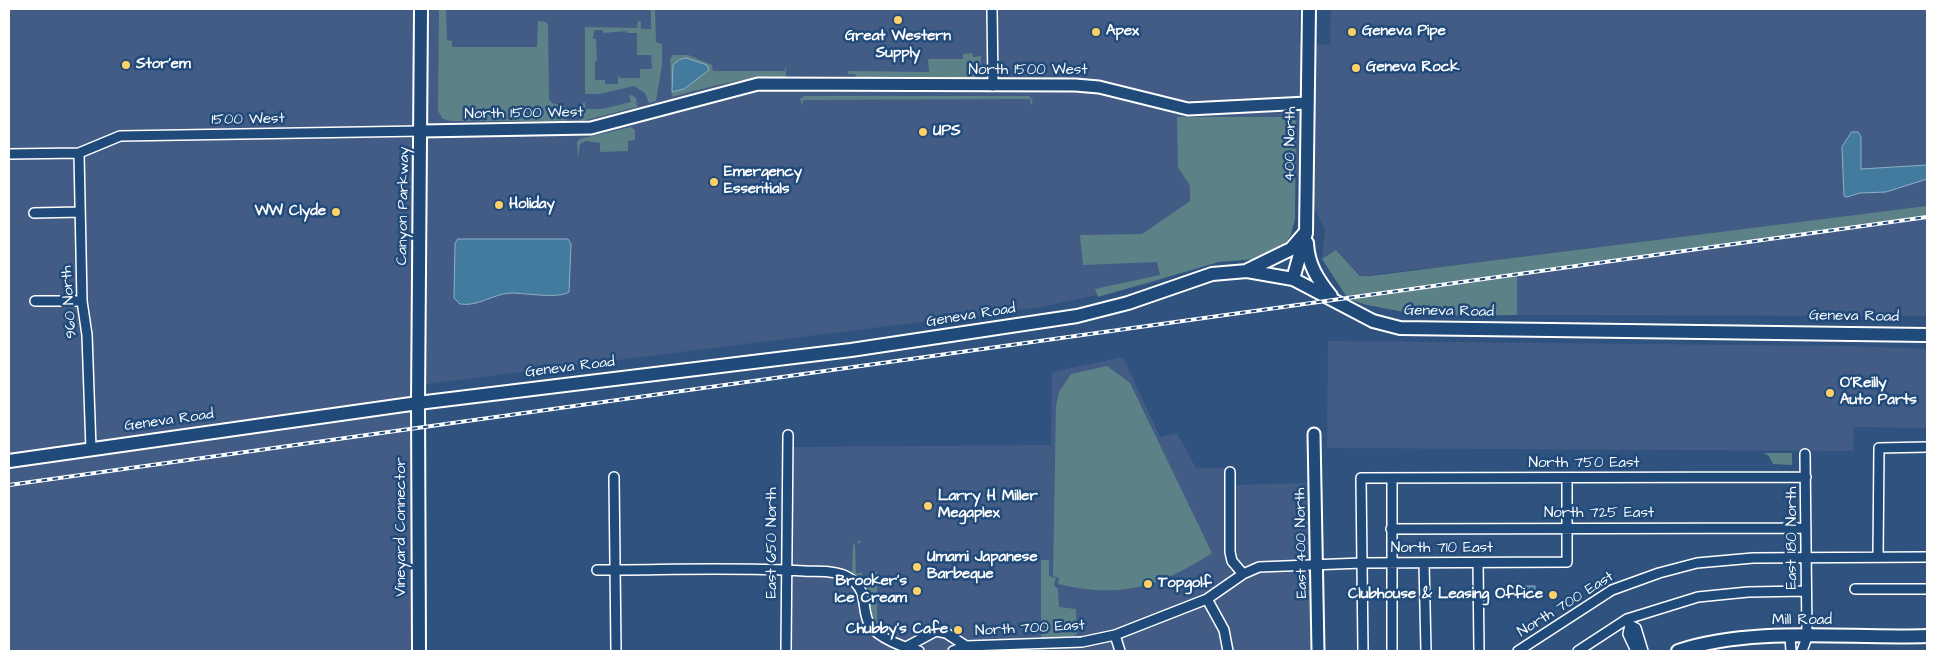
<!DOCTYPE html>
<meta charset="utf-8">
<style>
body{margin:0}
#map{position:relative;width:1936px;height:660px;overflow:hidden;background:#2f527f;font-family:"Architects Daughter",sans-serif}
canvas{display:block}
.frame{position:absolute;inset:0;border:10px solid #fff;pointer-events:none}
</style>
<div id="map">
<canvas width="1936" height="660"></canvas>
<div class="frame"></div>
</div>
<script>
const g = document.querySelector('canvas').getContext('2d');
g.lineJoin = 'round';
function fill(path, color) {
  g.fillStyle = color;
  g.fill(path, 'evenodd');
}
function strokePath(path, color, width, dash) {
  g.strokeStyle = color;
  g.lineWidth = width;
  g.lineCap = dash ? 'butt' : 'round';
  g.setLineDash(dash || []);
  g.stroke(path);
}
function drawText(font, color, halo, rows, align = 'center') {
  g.font = font + ' "Architects Daughter",sans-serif';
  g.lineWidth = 5;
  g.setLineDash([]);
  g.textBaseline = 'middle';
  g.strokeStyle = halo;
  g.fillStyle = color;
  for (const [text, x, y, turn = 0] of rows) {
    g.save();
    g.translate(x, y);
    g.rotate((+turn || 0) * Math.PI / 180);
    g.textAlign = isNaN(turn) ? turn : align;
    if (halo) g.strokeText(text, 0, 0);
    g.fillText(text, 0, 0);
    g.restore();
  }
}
const built = new Path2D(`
 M9 9H1299V43L1330 45 1331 9H1927V316L1517 315V275L1430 268 1361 276 1336 250 1322 259 1325 229 1285 152 1208 263 1149 284 1041 307 418 385 416 651H9Z
 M1328 341 1854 346 1927 349V428L1854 427 1853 451 1327 448Z
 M1123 357 1160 437 1177 433 1196 468H1234L1235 485 1309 483 1311 651H792L791 447 1051 445 1052 372Z`);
const green = new Path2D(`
 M439 9H446L447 40 452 41V47H537L538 21 546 22 548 25 549 99 552 103 567 107V121H451L443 119 438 111Z
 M651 9H655L656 42 662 44V65L656 101 649 103 645 93 634 86 600 94H585V27L637 28 638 21H641V29H651ZM594 30H603V33L627 31V33H637V55H651L652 69H640V78H620L618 75V84H605V80H595V61H597L596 39H593Z
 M972 53 973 57 981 56V72L975 78H856L855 74H848V71L929 72 928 59H963V54Z
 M673 55H688L712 65 713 71H785L786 64V77C744 77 712 86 672 97L670 59Z
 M632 95 636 98 637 107 582 121 579 119V106L585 102V109H602L631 102 629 96Z
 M804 96H1029L1033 101 1031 105 1030 99 803 100 802 106 800 99Z
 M1177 117H1289L1296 121 1295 219 1291 235 1282 247 1256 259 1219 262 1098 297 1095 289 1160 275 1157 262 1083 265 1080 235 1142 234 1190 201V186L1178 167Z
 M631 127 635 130V140L628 141V151L600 152V143L586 141 580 144 578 159 577 142 580 139Z
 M1927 206V217L1517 274V315L1425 316 1367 305 1348 299 1322 259 1336 250 1360 276H1370Z
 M1107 366 1130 383 1212 553C1159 587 1121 599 1058 584L1059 578 1053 576 1056 406 1059 392 1071 374Z
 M1764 453H1792V465L1773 464 1769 456Z
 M861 540 860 543H855L856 573H862V580H869L871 572H877V594L868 595 864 586 852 574 853 545Z
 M1041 560H1049V576L1056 578 1054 585 1058 589 1059 607 1076 609 1077 634 1074 636 1041 639Z
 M877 600V620L883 621 880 627C871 623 871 610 869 601Z`);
const water = new Path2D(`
 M686 58 707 65 709 70 684 89 672 92 673 65 679 60Z
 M1852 132H1858L1861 137V169L1927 165V179L1886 192 1860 193 1847 197 1844 196 1842 147Z
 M458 239H568L571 244 569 292C559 299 525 293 510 293 493 294 478 307 460 304L454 298 455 244Z
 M1518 586H1535V597H1518Z`);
const minor = new Path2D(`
 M992 9 993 86
 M79 153 82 301 87 335 91 449
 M9 154 79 153 120 136 421 131
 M34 213 80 212
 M35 301H82
 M1230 472V552L1232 561 1243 574
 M614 477 616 651
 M1392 478V651
 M1391 529 1806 528
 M1878 557 1879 448 1927 447
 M1424 563 1426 651
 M1478 563 1479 651
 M597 570C666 570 735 567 804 571 817 572 834 570 846 576 871 589 860 611 870 625 878 638 905 648 919 651
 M1855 589H1927
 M1207 599 1224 630 1228 651
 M1115 635 1120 651
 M1790 637 1791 651
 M908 646 936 631 946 633 966 646
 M786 651 788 435
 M953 651 966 646 1082 642 1115 635 1207 599 1243 574 1259 567 1362 563 1567 562V478
 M1363 651 1361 478 1806 477
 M1518 651 1612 590 1659 573 1697 563 1753 558 1927 557
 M1578 651 1627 619 1698 597 1748 592 1806 591
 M1636 651 1628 634 1630 625 1636 628 1643 651
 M1802 651 1807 637 1805 454`);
const tertiary = new Path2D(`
 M421 131 591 128 758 84 1075 85 1099 87 1188 109 1307 103
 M1314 434 1318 651`);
const secondary = new Path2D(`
 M1307 243C1308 265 1318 280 1331 296
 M1248 270 1291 249 1304 234
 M1293 279 1306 233 1309 9
 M9 461 418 403 851 350 1077 316 1128 303 1212 274 1247 271 1293 279 1373 321 1400 328 1927 335
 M419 651 418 403 421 9
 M1678 651C1755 626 1847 639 1927 636`);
const rail = new Path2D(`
 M9 485 1927 217`);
const markers = [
 [898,20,5,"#ffd166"],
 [1096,32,5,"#ffd166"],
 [1352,32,5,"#ffd166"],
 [126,65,5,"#ffd166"],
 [1356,68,5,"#ffd166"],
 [923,132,5,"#ffd166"],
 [714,182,5,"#ffd166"],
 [499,205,5,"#ffd166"],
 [336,212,5,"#ffd166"],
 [1830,393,5,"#ffd166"],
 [928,506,5,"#ffd166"],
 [917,567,5,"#ffd166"],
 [1148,584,5,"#ffd166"],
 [917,591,5,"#ffd166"],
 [1553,595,5,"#ffd166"],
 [958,630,5,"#ffd166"]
];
const poiNames = [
 ["Apex",1106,32],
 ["Geneva Pipe",1362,32],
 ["Great Western",898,37,"center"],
 ["Supply",898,54,"center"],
 ["Stor'em",136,65],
 ["Geneva Rock",1366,68],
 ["UPS",933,132],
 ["Emergency",724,173],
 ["Essentials",724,190],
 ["Holiday",509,205],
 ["WW Clyde",326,212,"right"],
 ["O'Reilly",1840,384],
 ["Auto Parts",1840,401],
 ["Larry H Miller",938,497],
 ["Megaplex",938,514],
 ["Umami Japanese",927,558],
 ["Barbeque",927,575],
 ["Brooker’s",907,582,"right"],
 ["Ice Cream",907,599,"right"],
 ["Topgolf",1158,584],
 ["Clubhouse & Leasing Office",1543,595,"right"],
 ["Chubby’s Cafe",948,630,"right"]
];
const streetNames = [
 ["North 1500 West",1028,71],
 ["North 1500 West",524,114,-1],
 ["1500 West",248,120,-1],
 ["400 North",1291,144,-89],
 ["Canyon Parkway",404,206,-89],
 ["960 North",70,302,-94],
 ["Geneva Road",1449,312,1],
 ["Geneva Road",971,316,-9],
 ["Geneva Road",1854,317,1],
 ["Geneva Road",570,368,-7],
 ["Geneva Road",169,421,-8],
 ["North 750 East",1584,464],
 ["North 725 East",1599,514],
 ["Vineyard Connector",402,527,-90],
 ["East 180 North",1793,538,-90],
 ["East 650 North",773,543,-90],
 ["East 400 North",1302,543,-91],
 ["North 710 East",1442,549],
 ["North 700 East",1566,605,-32],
 ["Mill Road",1802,621],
 ["North 700 East",1030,629,-3]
];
fill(built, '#425c85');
fill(green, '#5c8186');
fill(water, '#437b9e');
strokePath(water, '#8eb0c5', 1);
strokePath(minor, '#fff', 12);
strokePath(tertiary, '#fff', 15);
strokePath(secondary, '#fff', 16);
strokePath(minor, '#1f4a7a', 9);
strokePath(tertiary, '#1f4a7a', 11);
strokePath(secondary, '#1f4a7a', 12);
strokePath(rail, '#fff', 4);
strokePath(rail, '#1f4a7a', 2, [5.5]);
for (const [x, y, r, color] of markers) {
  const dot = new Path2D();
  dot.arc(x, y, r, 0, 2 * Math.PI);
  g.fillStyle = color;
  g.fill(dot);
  strokePath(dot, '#1f4a7a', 2);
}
drawText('bold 15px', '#fff', '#1f4a7a', poiNames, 'left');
drawText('15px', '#fff', '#1f4a7a', streetNames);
</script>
